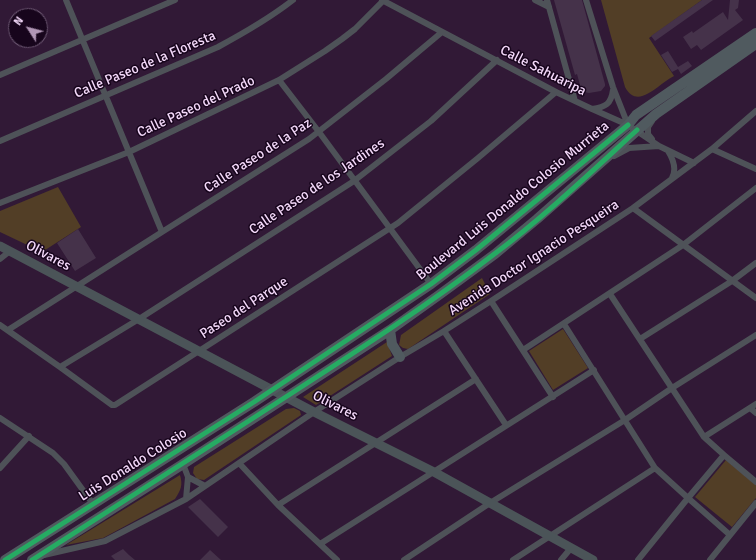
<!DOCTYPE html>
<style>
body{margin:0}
#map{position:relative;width:756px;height:560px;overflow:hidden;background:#311936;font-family:Signika,sans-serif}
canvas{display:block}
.north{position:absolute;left:8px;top:8px;width:40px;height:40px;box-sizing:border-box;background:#17051c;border:1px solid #6f5a75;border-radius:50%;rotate:306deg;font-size:11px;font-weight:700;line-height:16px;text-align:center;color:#f4d9fa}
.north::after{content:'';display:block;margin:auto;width:14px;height:18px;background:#b096b5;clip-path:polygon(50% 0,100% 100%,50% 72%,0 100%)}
</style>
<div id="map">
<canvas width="756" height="560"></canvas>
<div class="north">N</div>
</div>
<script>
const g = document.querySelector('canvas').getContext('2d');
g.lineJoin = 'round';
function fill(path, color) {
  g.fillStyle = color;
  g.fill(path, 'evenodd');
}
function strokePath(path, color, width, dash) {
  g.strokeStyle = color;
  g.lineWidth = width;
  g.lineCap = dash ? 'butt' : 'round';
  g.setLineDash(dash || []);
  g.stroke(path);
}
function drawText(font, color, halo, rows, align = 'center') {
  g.font = font + ' Signika,sans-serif';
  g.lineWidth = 3;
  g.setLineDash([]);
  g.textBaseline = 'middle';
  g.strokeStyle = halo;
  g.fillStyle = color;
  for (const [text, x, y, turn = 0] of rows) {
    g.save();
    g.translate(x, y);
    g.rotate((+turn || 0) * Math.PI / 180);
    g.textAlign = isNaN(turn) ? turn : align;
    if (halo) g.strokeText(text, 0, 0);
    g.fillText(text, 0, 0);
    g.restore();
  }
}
const green = new Path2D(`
 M601 0H702L649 38 674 76C668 79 663 83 658 87 647 95 634 104 625 87Z
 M58 187 81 227 42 252 0 232V211Z
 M482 278 490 294 408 349 403 348 399 345 401 335Z
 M563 329 588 368 553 390 529 351Z
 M387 342 392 356 316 405 303 397Z
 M294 408 300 411 301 415 204 480 197 479 193 473 194 467 286 409Z
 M726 460 756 485V498L732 527 695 497Z
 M180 475C183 485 181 490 175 499L103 538 66 545Z`);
const building = new Path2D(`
 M554 0H582L605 84V86L601 91 589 93 584 92 581 89 577 74 575 75Z
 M702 0H713L655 41 651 36Z
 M730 0H739L738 8 735 10 743 20 701 50 697 45 691 49 683 37 692 31 693 33 723 12 728 20Z
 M668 51 678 67 688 61 692 66 681 74 678 69 672 72 661 55Z
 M78 229 96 258 75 271 57 243Z
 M200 499 228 527 218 537 188 507Z
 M123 549 129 555 135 560H115L111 556Z
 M210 550 221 560H200Z`);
const minor = new Path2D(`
 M66 0 162 232
 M382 0 556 92 592 109 628 125 659 146 694 163
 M535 0 549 7
 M547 0 575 101
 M586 0 613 87 628 125
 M0 75 175 0
 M279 80 319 132 431 284
 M592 109C606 107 611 104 613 90
 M652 121 648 127V134L652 139
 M0 141 218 47C244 33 270 18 293 0
 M712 149 756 169
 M668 151C673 159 677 169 672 178
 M614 156 629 148 659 146
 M0 203 129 152 279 80 325 51 342 39 355 29 383 1
 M633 208 756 298
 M0 259 10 251
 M610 294 704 437 724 455 756 482
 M491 301 553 397
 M564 324 655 468 688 498 730 535
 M0 325 60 367 112 405H115L398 223 478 158 556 92
 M8 330 162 232 309 139 386 79 442 32
 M444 331 506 425
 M640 339 732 281 756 263
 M523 350 683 245 756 188
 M60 367 139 319 354 181 431 121 497 60
 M750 408 756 413
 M0 418 53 453 64 464 93 504
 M704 437 756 404
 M239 463 278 505 337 560
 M183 464 188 477 186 499
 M0 468 29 436
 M188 477 205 486
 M278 505 476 379
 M320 544 594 370
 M44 555 105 541 186 499 314 412 400 357 444 331 491 301 633 208 712 149 756 111
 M404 560 490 503 625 420 672 388 756 335
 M513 560 655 468
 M561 560 571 548
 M638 560 688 498 724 455
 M710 560 756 503`);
const secondary = new Path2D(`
 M0 246 314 412 434 472 593 560`);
const primary = new Path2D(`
 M390 330 392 344 400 357
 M5 560 254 402 431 284 476 250 628 125 636 115 756 33
 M32 560 183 464 390 330 439 295 495 254 537 219 656 114 756 44`);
const cycleway = new Path2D(`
 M5 560 254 402 431 284 476 250 628 125
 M32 560C108 512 183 463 258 415 338 363 418 313 493 255 544 217 590 173 637 130`);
const streetNames = [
 ["Calle Paseo de la Floresta",145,65,-23],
 ["Calle Sahuaripa",543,71,27],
 ["Calle Paseo del Prado",196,107,-25],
 ["Calle Paseo de la Paz",258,156,-33],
 ["Calle Paseo de los Jardines",317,187,-34],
 ["Boulevard Luis Donaldo Colosio Murrieta",513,201,-39],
 ["Olivares",48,256,28],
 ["Avenida Doctor Ignacio Pesqueira",534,258,-33],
 ["Paseo del Parque",244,308,-33],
 ["Olivares",335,406,27],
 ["Luis Donaldo Colosio",133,465,-32]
];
fill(green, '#523e26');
fill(building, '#45324a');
strokePath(minor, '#4e5258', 6);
strokePath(secondary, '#4b5458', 9);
strokePath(primary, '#505a5f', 10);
strokePath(cycleway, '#26ab63', 5);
drawText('14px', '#f4d9fa', '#17051c', streetNames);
</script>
